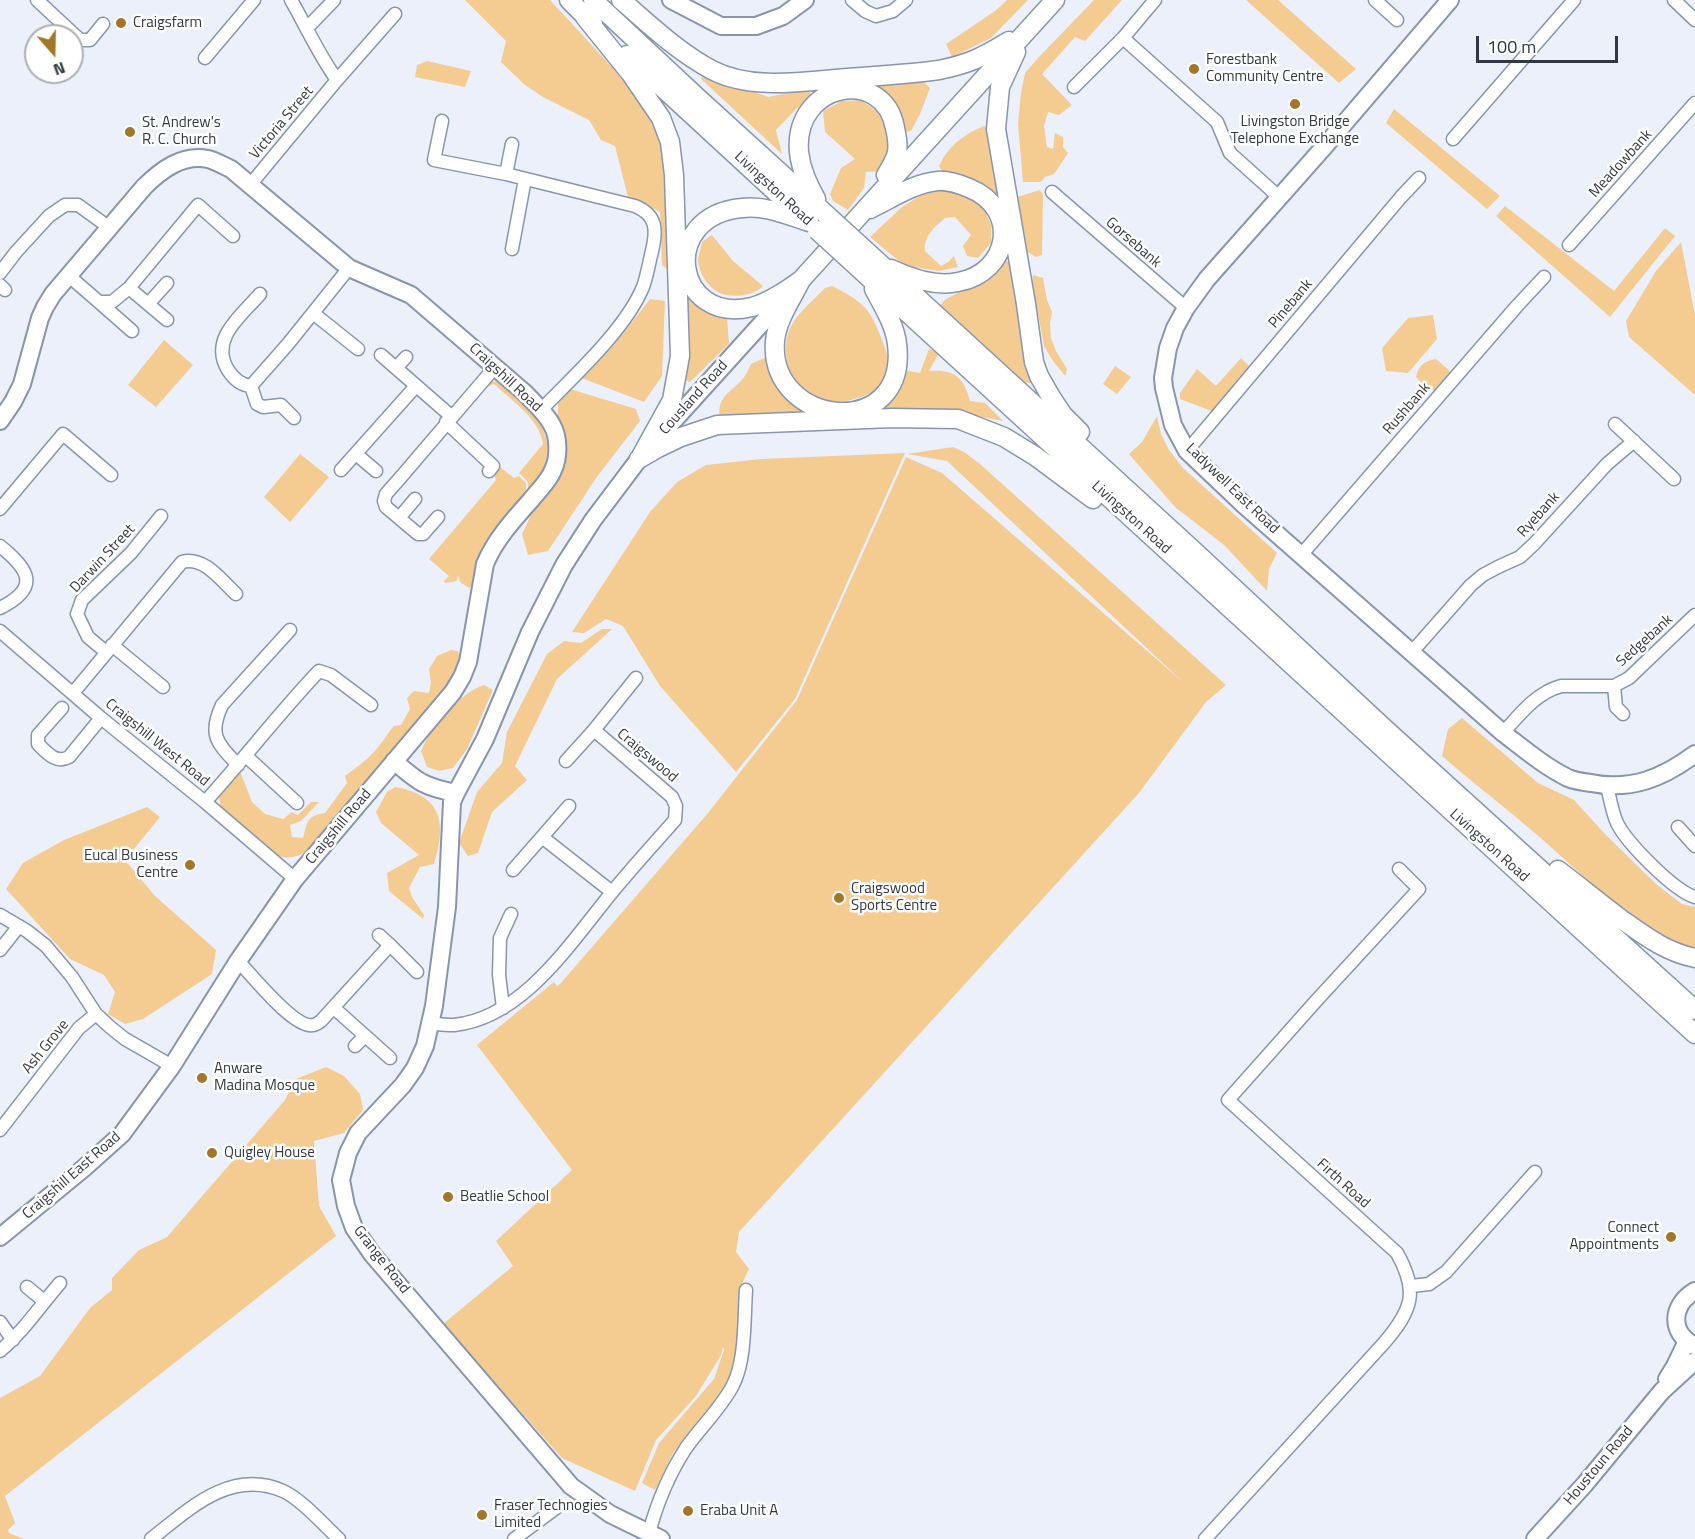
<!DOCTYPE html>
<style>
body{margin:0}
#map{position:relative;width:1695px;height:1539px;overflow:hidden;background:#ebf0fb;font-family:"Titillium Web",sans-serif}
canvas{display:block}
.north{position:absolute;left:24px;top:24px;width:60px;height:60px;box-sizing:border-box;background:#fff;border:2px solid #adafb3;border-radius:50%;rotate:160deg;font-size:16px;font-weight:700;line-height:24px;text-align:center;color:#323741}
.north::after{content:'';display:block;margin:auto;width:21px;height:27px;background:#a5762a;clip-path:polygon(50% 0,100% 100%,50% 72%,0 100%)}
.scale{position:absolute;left:1476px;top:36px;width:142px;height:27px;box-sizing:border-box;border:3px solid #323741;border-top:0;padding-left:8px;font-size:18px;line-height:21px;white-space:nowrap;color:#323741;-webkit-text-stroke:4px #fff;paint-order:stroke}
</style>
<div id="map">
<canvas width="1695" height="1539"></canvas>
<div class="north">N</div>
<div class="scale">100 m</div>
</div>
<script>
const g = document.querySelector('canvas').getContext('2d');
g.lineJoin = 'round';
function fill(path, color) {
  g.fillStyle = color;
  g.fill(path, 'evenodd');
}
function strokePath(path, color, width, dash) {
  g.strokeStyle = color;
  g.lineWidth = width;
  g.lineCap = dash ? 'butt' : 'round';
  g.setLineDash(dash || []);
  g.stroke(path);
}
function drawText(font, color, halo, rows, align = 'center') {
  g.font = font + ' "Titillium Web",sans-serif';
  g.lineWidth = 5;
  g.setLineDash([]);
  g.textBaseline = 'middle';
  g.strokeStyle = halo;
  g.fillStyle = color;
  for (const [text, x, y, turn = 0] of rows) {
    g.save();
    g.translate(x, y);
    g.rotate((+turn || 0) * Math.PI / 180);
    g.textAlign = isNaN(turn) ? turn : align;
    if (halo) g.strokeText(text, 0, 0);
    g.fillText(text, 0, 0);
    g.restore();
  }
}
const green = new Path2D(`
 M465 0H550L611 66 655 120 665 148 671 187 667 269 662 265 660 212 645 204 629 201 615 146 601 140 589 120 543 97 525 85 501 62 506 41Z
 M1007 0H1028L991 38 952 57 946 44 995 11Z
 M1094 0H1122L1085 41 1075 37 1042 74 1072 105 1059 115 1048 112 1044 126 1047 147 1053 149 1055 133 1063 137V147L1068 153 1054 174 1045 177 1041 182H1023L1018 124 1021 93 1025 73 1038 58Z
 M1246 0H1278L1356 69 1339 83Z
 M427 61 471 71 465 87 415 77 417 65Z
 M704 73 768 97 809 89 811 97 795 110 776 130 782 154 701 79Z
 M920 78 930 88 920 114 911 131 904 132C899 104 893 100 870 86Z
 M861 100 878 112 887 129 889 152 883 171 866 172 864 188 848 210 833 201 830 194 841 168 855 159 825 132 823 111 842 101Z
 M1394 109 1500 196 1487 209 1386 123Z
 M984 126 992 131 1004 203 943 173 939 166C948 146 964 134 984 126Z
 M946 188 981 202 991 225V243L978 258 967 256 963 246 971 235 955 217 945 218C935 227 923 236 925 251L941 266 948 262 954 256 958 267 939 271 905 266 870 237 902 207 921 195Z
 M1040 190 1043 195 1042 255 1036 257 1026 251 1017 197Z
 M1505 206 1614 291 1665 228 1675 236 1610 317 1496 216Z
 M712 235 733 261 763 286C754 296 730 299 718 292 708 287 699 273 698 261 698 256 701 248 702 242Z
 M1681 242 1695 315V395L1629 337 1626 321 1656 271Z
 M1009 260 1032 375 1031 383 1020 382 940 305 946 299 978 283 995 268Z
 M1033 275 1043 278 1047 300 1052 312 1050 323 1051 338 1056 351 1067 369 1065 376 1053 361 1044 346 1032 281Z
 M832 286C866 303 871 310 884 345 897 379 877 396 845 401 837 402 825 402 817 399 792 391 781 358 788 334 793 316 813 301 825 288Z
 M685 290 727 317 729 344 690 382 682 379Z
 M650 299 665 301 662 376 644 402 579 377 622 335Z
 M1433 315 1437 339 1408 373 1386 371 1382 348 1408 318Z
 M164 340 193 365 156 407 128 385Z
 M929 349 939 353 929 371C954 369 964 377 970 401L985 403 1003 421 966 414 873 410 903 370 920 373Z
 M769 356 816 416 720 419C716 395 732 393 744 377 747 374 749 368 751 364Z
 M1241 358 1251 368 1214 412 1180 399V393L1197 369 1216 386Z
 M1436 359 1449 370 1451 376 1439 390H1430L1423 385 1416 377C1419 365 1424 361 1436 359Z
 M1115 366 1131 377 1117 394 1103 384Z
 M490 381C502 380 509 389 517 397 550 427 560 455 528 492V482L519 473 543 444C540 419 512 401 494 384L484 388Z
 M570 389 636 409 640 421 596 478 548 551 528 555 522 534 530 517 556 479 558 403Z
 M1157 416 1161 434 1169 450 1183 468 1277 553 1269 569 1267 591 1224 545 1175 507 1129 454 1142 442Z
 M953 447 964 452 980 464 1226 685 1206 702 1139 793 739 1232 736 1252 749 1269 740 1288 738 1352 730 1383 673 1453 655 1490 642 1483 659 1443 714 1379 724 1350 723 1347 721 1355 696 1396 656 1440 635 1491 562 1458 443 1324 513 1266 496 1241 572 1170 477 1045 554 982 557 986 560 984 708 813 797 700 906 457 942 473 1184 683 947 461 907 454Z
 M905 453 795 699 736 772 660 686 623 626 606 619 584 633 572 632 650 512 677 482 706 465 761 459Z
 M300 454 329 477 290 522 264 497Z
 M499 466 514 478 519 476 526 483V494C506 519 470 550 474 584L469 588 460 582 458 575 457 581 445 583 444 581 449 576 429 559 496 480 494 474Z
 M602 629H612L557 679 515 766 527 780 492 812 478 853 468 856 459 843 477 792 502 763 507 732 547 654 564 641 581 643Z
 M451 650 458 651 459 656 455 678 307 852C293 858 286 860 272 853L222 812 219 798 240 771 252 802 265 814 283 819 292 812 298 815 311 802H319L301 821 290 825 292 837 303 838C308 821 306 816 325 813L347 783 345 776C357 767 370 758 379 746 385 739 388 732 394 726L401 725 410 709 407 698 414 691 429 693 431 682 429 669 437 656Z
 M484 685 493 690 467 749 453 768 439 771 427 767 421 751C430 729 460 692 484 685Z
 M1462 718 1538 783 1574 800 1605 834 1656 884 1682 904 1695 907V950C1643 940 1578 869 1537 835 1506 808 1473 783 1442 756L1448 729Z
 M395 787C442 795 447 823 434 864L420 867 409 888 412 897 424 915 423 919 389 891 387 873 419 855 381 823 376 812 387 792Z
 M147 807 160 817 125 860 155 896 216 950 212 974 143 1019 125 1024 108 1014 115 992 104 975 70 959 6 889 23 863 64 840Z
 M326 1067 344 1076 360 1094 363 1110 344 1133 314 1141 319 1206 336 1236 5 1496 15 1523 8 1530 9 1533 24 1539H0V1398L40 1376 90 1308 112 1290V1278L139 1250 167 1237 285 1100 296 1079Z`);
const street = new Path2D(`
 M37 0 80 40H90L103 24
 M291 0C306 26 319 55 337 80
 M852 0 865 11 876 16 893 11 906 0
 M1375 0 1397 20
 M1674 0 1695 20
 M307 28 334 0
 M1123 38 1217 122 1230 153 1279 197
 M205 58 254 0
 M1074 87 1123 38 1155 0
 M442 121 434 160 506 174 635 206C657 215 657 230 652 251 649 263 647 276 643 287 625 330 574 376 541 410
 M1453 139 1574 0
 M506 174 512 144
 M250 185 337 80 395 14
 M1052 192 1186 308
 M1569 245 1695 103
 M512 249 525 179
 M0 273 16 252 49 216 65 205H78L110 228
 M69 276 99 302H112L129 288 198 205 233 236
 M0 285 5 290
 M129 288 167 320
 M260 294C241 316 209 339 228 370 233 378 241 385 251 386L257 404 263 407 281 405 294 418
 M99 302 132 331
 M149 303 167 283
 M313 313 358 349
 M381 355 451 416
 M396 368 406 357
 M251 386 288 344 349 268
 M446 422 493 466 489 471
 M1615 424 1674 479
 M1187 451 1401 197 1419 178
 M356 454 376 471
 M341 470 416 386
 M0 509 63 434 111 475
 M438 517 423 534H418L386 507 384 501 386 494 401 477 495 367
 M399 518 415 499
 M0 546C30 570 40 588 0 608
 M1302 554 1517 306 1544 277
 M0 631 101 718 205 802 295 879
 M112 645 163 687
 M106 652 88 637 77 614 82 600 131 553 161 516
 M1412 652 1471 585 1483 575 1498 567 1520 557 1534 544 1607 464 1634 441
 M1614 686 1616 707 1623 714
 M73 693 182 562C204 556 221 580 236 594
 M62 708 38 735V744C47 753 56 764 69 757L101 718
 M1503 733C1520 714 1536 693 1561 686H1614L1629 678 1695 615
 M246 756 297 803
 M566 761 594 730
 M238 765C217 743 208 735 222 705L290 630
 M1607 786C1610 798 1612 812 1617 823 1627 843 1674 891 1695 897
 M205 802C244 759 279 713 319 671L331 675 371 705
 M569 806 542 837 612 892
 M1678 827 1695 846
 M513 870 542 837
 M0 915 27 931 46 946 72 977 96 1014 110 1027 125 1039 172 1066
 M379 935 390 945
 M0 950 19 926
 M238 961C251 974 294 1029 313 1025 316 1025 319 1022 321 1021L390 945 417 972
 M334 1008 390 1058
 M503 1008 499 975 500 938 511 914
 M431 1024C438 1024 446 1025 454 1025 522 1018 569 945 609 896 630 870 653 845 675 820L676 806 672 797 594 730 636 678
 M355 1046 365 1036
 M0 1130 79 1028 96 1014
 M1411 1286 1429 1284 1446 1272 1535 1172
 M27 1287 44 1301
 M0 1322 13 1340
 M0 1351C24 1331 40 1306 60 1283
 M649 1533C657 1503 669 1474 686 1448 700 1428 722 1407 733 1385 746 1360 744 1318 746 1290
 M151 1539C189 1509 231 1468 283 1491 301 1499 324 1525 339 1539
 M514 1539 556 1508
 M1205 1539 1384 1343C1412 1310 1419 1292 1397 1253L1228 1100 1316 1001 1419 889 1399 869`);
const secondary = new Path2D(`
 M671 0 721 26H756L783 16 805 0
 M1450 0 1324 147 1207 279 1186 308 1175 328 1168 348 1163 378 1164 388 1173 425 1187 451 1244 505 1503 733C1524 749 1544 766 1568 778 1575 781 1583 782 1591 783 1631 791 1663 778 1695 754
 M0 421 13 402 22 384 40 318 45 307 53 294 144 187C161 170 182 154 208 159 216 161 224 166 231 169L349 268 411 295 525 393C534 403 546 413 552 425 559 437 559 458 553 470 549 481 538 491 531 500 513 520 495 540 485 564L468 662 462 677 453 692 295 879 238 961 172 1066 122 1134 84 1168 0 1237
 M394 761C418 782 424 787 456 793
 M1695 1291C1671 1305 1669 1333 1695 1346
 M1667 1379 1675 1366 1687 1341
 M661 1539 610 1514 571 1486 372 1254 354 1228 346 1206 341 1180 348 1153 358 1133 403 1085 415 1068 425 1046 434 1006 447 907 452 802 456 793 485 739 530 632 564 565 593 520 639 459 791 291
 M1535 1539 1585 1484 1662 1391 1695 1361`);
const primary = new Path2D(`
 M569 0 593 24
 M593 0 698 98 830 218
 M621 0C649 24 678 52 712 70 752 91 805 81 848 78 878 76 909 74 939 70 969 64 983 57 1009 41
 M585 17 631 74 661 118 670 142 674 175 680 356 672 400 640 458
 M1016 52 1000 87 996 129 1026 304 1034 362 1039 376 1051 397 1063 415 1080 432
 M627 55 805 219
 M816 199C808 184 801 170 799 152 793 82 884 66 895 128 900 150 898 156 886 175
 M870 209C891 199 914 183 938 181 948 180 959 184 969 188 1021 209 1010 273 958 282 935 287 911 278 891 269
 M809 222C787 215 765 205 742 208 657 216 675 326 752 307 770 302 786 291 801 280L1055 0
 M876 260 1194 551 1383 727 1695 1010
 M863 272 1695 1034
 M800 282C791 300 777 320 775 341 768 428 909 442 897 344 895 325 883 306 874 289
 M639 459 658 448 681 437 717 425 892 418 958 419 1004 437 1035 456 1093 499
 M1558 870C1579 886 1600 903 1621 919 1645 936 1666 952 1695 958`);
const primaryBridge = new Path2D(`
 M830 218 876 260
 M817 230 863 272`);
const markers = [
 [121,23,6,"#a5762a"],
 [1194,69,6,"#a5762a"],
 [1295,104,6,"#a5762a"],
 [130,132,6,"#a5762a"],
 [190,865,6,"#a5762a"],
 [839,898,6,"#a5762a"],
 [202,1078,6,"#a5762a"],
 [212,1153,6,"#a5762a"],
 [448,1197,6,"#a5762a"],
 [1671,1237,6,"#a5762a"],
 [688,1511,6,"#a5762a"],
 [482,1515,6,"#a5762a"]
];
const poiNames = [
 ["Craigsfarm",133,23],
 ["Forestbank",1206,60],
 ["Community Centre",1206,77],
 ["Livingston Bridge",1295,122,"center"],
 ["Telephone Exchange",1295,139,"center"],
 ["St. Andrew's",142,123],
 ["R. C. Church",142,140],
 ["Eucal Business",178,856,"right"],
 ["Centre",178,873,"right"],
 ["Craigswood",851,889],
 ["Sports Centre",851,906],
 ["Anware",214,1069],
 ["Madina Mosque",214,1086],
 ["Quigley House",224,1153],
 ["Beatlie School",460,1197],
 ["Connect",1659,1228,"right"],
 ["Appointments",1659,1245,"right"],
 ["Fraser Technogies",494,1506],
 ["Limited",494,1523],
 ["Eraba Unit A",700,1511]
];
const streetNames = [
 ["Victoria Street",282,123,-50],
 ["Meadowbank",1621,164,-48],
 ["Livingston Road",773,189,43],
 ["Gorsebank",1133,243,41],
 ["Pinebank",1291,304,-50],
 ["Craigshill Road",505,378,43],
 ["Cousland Road",694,398,-48],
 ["Rushbank",1407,409,-49],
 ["Ladywell East Road",1232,489,44],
 ["Ryebank",1539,515,-48],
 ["Livingston Road",1131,518,42],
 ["Darwin Street",103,559,-47],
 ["Sedgebank",1645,641,-42],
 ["Craigshill West Road",157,743,39],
 ["Craigswood",647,756,40],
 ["Craigshill Road",339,827,-50],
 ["Livingston Road",1489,846,42],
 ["Ash Grove",46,1047,-51],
 ["Craigshill East Road",72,1176,-41],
 ["Firth Road",1343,1184,42],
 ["Grange Road",381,1260,52],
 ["Houstoun Road",1599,1466,-50]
];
fill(green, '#f4cc92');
strokePath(street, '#8895ad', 15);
strokePath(secondary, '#8895ad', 20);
strokePath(primary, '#8895ad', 21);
strokePath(street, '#fff', 12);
strokePath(secondary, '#fff', 16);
strokePath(primary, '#fff', 18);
strokePath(primaryBridge, '#8895ad', 21, []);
strokePath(primaryBridge, '#fff', 18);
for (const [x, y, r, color] of markers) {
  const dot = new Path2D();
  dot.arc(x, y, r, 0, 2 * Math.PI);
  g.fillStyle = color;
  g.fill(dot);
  strokePath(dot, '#fff', 2);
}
drawText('15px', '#323741', '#fff', poiNames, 'left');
drawText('15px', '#323741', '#fff', streetNames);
</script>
